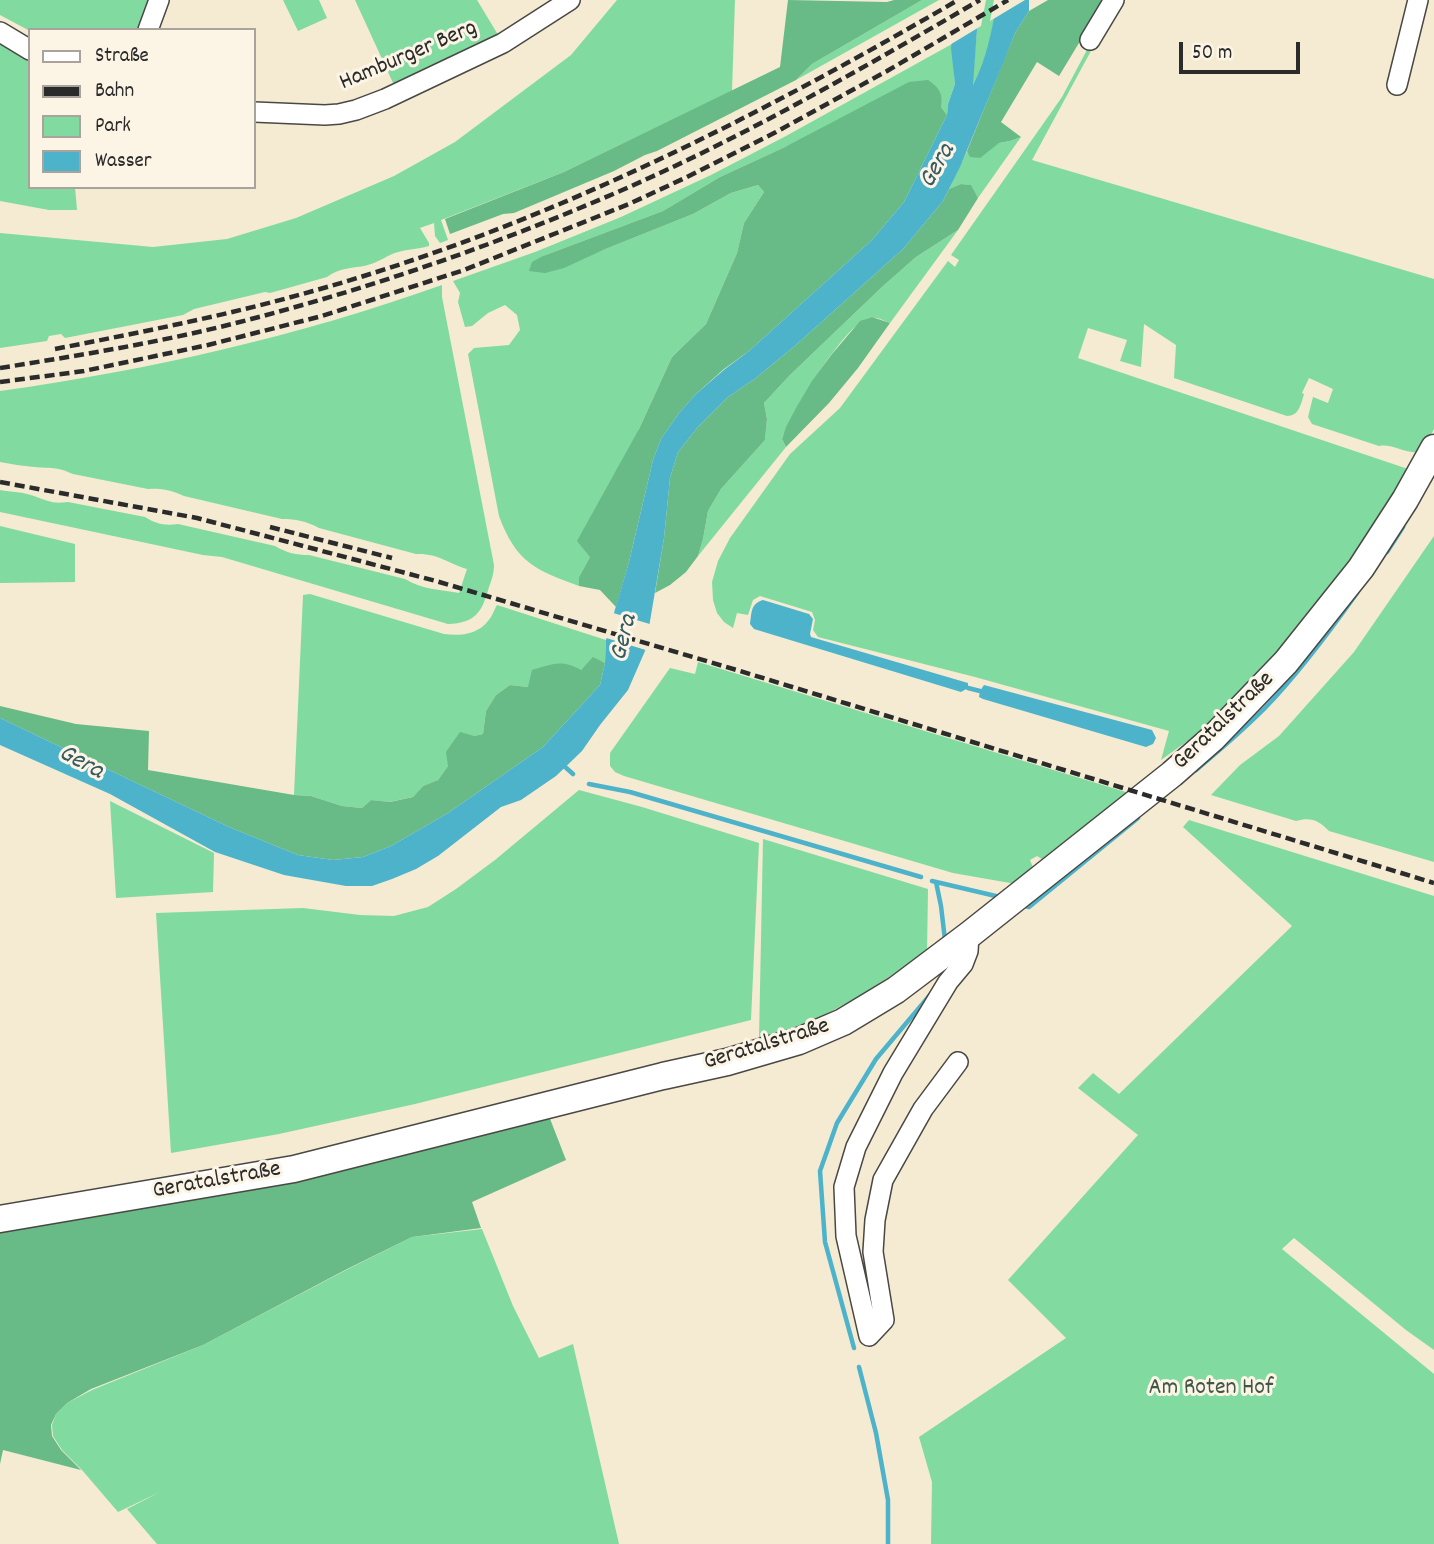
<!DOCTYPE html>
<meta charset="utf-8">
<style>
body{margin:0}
#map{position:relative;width:1434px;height:1544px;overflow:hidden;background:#f4ebd2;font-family:Dekko,sans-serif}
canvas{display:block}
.legend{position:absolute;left:28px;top:28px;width:228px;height:161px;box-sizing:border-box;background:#fcf5e5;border:2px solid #a8a49b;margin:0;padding:9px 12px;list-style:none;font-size:21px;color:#2b2b2b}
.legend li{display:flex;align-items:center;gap:14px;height:35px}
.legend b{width:35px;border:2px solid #a8a49b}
.scale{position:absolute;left:1179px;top:42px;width:121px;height:32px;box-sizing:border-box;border:4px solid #2b2b2b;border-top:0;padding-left:9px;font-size:21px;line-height:24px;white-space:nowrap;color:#2b2b2b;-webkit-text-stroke:5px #fcf5e5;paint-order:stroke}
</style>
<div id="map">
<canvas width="1434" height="1544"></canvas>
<ul class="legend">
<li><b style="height:9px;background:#fff"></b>Straße</li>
<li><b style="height:9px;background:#2b2b2b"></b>Bahn</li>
<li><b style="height:19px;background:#81daa0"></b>Park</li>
<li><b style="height:19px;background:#4cb3cb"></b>Wasser</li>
</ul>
<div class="scale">50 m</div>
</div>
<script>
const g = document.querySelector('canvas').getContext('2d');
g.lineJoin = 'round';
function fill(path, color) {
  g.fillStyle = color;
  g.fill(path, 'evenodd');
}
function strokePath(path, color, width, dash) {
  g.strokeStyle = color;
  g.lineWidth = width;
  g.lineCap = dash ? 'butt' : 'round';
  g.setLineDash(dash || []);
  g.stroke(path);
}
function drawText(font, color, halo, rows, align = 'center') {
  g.font = font + ' Dekko,sans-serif';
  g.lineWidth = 6;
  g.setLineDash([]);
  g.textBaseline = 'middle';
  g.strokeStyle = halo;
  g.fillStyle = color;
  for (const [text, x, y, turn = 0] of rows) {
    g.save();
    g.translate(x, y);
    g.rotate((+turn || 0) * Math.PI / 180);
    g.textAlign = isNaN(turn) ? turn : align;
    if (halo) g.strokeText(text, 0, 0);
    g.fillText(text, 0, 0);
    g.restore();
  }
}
const green = new Path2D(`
 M0 0H154L142 30H30V31L0 15Z
 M283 0H319L327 18 298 31Z
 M355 0H477L500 38 394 85Z
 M617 0H735L732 91 564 172 441 220 448 240 440 243 435 236 434 223 420 228 429 243V246C416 250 402 249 390 255 382 259 374 264 364 266 352 268 339 268 327 277L270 293 265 292 194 309 183 315 65 338 61 334 49 336 47 341 0 348V233L153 247 227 239 296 218 394 176 455 142 571 55Z
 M922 0H939L796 80 812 64Z
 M983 0H997C992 33 988 57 972 87L977 30Z
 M0 39 30 56V187H75L77 210H49L0 201Z
 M952 44 955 84 948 104 947 115 941 107 785 147 720 177 663 211 543 256 603 250 693 214 731 193 758 185 764 192 744 223 737 253 706 324 672 357 639 429 590 557 579 577V586C535 570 516 562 499 516L468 354 474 348 509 345 520 330 517 315 505 305 488 313 472 326 465 327 458 302 460 293 453 281 535 252 621 217 711 175 786 136Z
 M1088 48 1092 49 1032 160 1434 279V429L1422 451C1406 456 1394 443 1379 446L1312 424 1308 417 1313 397 1328 403 1333 389 1309 378 1302 393 1304 394C1301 404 1299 416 1287 416L1174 378 1176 345 1144 324 1141 367 1120 361 1127 340 1088 328 1078 358 1411 470 1392 506 1311 618 1221 717 1161 760 1169 731 975 677 818 637 813 630 815 620 812 612 760 596 753 600 748 615 737 613 733 628 724 622 717 613 713 600 712 582 718 561 730 538 790 454 840 408 948 261 955 267 959 260 951 255 1062 97Z
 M1021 137 978 198 970 185 961 184 949 189 967 151 971 157 999 143 1010 141Z
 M958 230 890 323C884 321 876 316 869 318 846 322 790 415 782 439L786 447 698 556 703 539 708 511 721 489 765 440 767 419 764 403 790 375 882 287 916 257Z
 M442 285V297L494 565C494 573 492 579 489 587 482 612 476 623 448 624L222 557 203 555 0 512V490C11 492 24 492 34 496 48 501 52 504 68 502L145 517C156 524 165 526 178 524L275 546C287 553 296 555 309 555L405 579C423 590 439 589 459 593L467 569C447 563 438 553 416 554L319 528C306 521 296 519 282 519L184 496C171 490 161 488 148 489L73 474C55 466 52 469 34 467 23 466 11 464 0 462V391C150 370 299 336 442 285Z
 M0 526 75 544V582L0 583Z
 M1434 536V862L1329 831C1318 820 1311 817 1296 821L1211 795 1240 765 1279 736 1354 652Z
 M310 594 444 634C459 636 477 635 488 621 492 617 494 610 497 605L606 640 605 663 593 658 581 670 528 687 510 685 496 695 486 711 483 734 474 736 448 766 438 780 423 786 413 797 389 802 371 800 362 808 342 806 311 796 294 795 303 595Z
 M698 662 1129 793 1045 861 1037 856 1030 860 1034 870 1016 884 953 873 624 776 615 772 610 766V753L670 668 695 674Z
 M579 790 642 807 759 843 751 1020 415 1104 279 1134 171 1153 156 913 303 908 360 915 394 916 428 907 456 889 495 860Z
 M110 801 214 853 213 892 116 898Z
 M1189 820 1434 896V1350L1406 1330 1294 1238 1282 1249 1434 1374V1544H931L932 1482 919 1437 1066 1338 1008 1280 1138 1135 1078 1088 1093 1073 1119 1094 1292 926 1183 827Z
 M763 839 928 889 927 953 861 995 808 1024 759 1039Z
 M482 1229 513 1306 539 1358 573 1344 619 1544H157L127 1509 160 1492 118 1512 82 1470 62 1450 53 1436 52 1425 56 1414 67 1403 92 1390 203 1345 348 1269 412 1237Z`);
const forest = new Path2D(`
 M788 0 887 2 894 0H922L812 64 796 80 657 151 645 155 614 171 514 213 503 214 450 234 445 219 564 172 780 67Z
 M1048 0H1105L1059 76 1037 62 1001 122 1021 137 1010 141 999 143 980 158 970 157 967 151 1015 33 1029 11Z
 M928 80C940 88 943 94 941 107L947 115 904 202 872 240 749 351 724 369 696 394 679 413 661 439 653 460 629 562 616 607 600 590 579 586V577L590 557 577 541 639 429 672 357 706 324 737 253 744 223 764 192 758 185 731 193 693 214 603 250 564 268 545 273 529 271 532 262 543 256 663 211 720 177 785 147 909 82Z
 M961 184 971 185 978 198 958 230 916 257 882 287 790 375 764 403 767 419 765 440 721 489 708 511 703 539 698 556 686 572 670 585 655 593 664 538 670 478 678 452 697 428 728 397 756 378 797 344 903 249 943 201 949 189Z
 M872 317 890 323 858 368 829 403 786 447 782 439 786 427 796 408 812 381 832 354 860 321Z
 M593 657 605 663 600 685 543 747 448 813 391 846 363 857 333 860 298 855 229 827 0 718V706L76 724 149 731 148 770 294 795 311 796 342 806 362 808 371 800 390 802 413 797 423 786 438 780 448 766 446 752 460 732 474 736 483 734 486 711 496 695 510 685 528 687 532 670C553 664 561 659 581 670Z
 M547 1111 566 1160 472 1202 481 1228 412 1237 347 1269 203 1345 91 1389 67 1403 56 1414 51 1425 52 1436 61 1450 81 1470 3 1450 0 1464V1226Z`);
const water = new Path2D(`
 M956 0H983L977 30 973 85C987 58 992 30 997 0H1029V11L1015 33 1004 61 960 167 943 201 903 249 797 344 756 378 728 397 697 428 678 452 670 478 664 538 645 651 628 690 600 725 582 751 556 776 521 800 501 807 438 856 416 869 392 879 372 886H346L284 875 215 852 110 794 0 745V718L229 827 298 855 333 860 363 857 391 846 448 813 543 747 600 685 605 663 606 640 629 562 653 460 661 439 679 413 696 394 725 369 749 351 872 240 904 202 947 115 948 104 955 84 951 48Z
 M763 600 809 614 813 619 810 634 811 637 968 683V688L961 692 754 629 750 624C752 613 750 604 763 600Z
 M984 685 1152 730 1156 738 1153 744 1146 747 983 699 979 697 980 691Z`);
const pier = new Path2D(`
 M953 0H986L981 26 948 46Z
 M994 0H1025L990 21Z
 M610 612 653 625 649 651 603 637Z`);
const stream = new Path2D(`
 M1387 552 1403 527
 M968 688 980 691
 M563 765 573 774
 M1196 770C1220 750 1243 730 1265 708 1297 675 1330 631 1357 593
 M589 784 630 792 921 877
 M932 881 1000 897
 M936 882 941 906 945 940
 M1025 906 1029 907 1138 818
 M854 1348 825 1242 820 1171 837 1123 876 1059 930 995
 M859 1367 876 1433 888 1500V1544`);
const street = new Path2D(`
 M148 30 159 0
 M0 32 30 50
 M1090 40 1114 0
 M1397 85 1418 0
 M254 112 325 115 339 114 356 110 385 99 503 43 570 0
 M958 1062 923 1109 883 1180 875 1220 873 1252 884 1320 869 1336 846 1236 844 1187 856 1147 893 1073 948 982 963 964 968 951 969 935`);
const secondary = new Path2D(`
 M0 1219 294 1169 663 1076 727 1062 799 1041 843 1022 896 990 969 935 1172 774 1213 738 1286 662 1361 568 1405 500 1434 448`);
const rail = new Path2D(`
 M55 349C142 332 229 315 313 291 542 227 754 119 958 0
 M0 368C75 356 150 344 224 326 360 292 491 247 620 191 744 137 863 68 980 0
 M0 382 84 371 208 345 322 316 464 270 629 204 687 177 776 132 887 71 1008 0
 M0 482 197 518 436 581 740 671 1434 883
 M270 527 392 558`);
const streetNames = [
 ["Hamburger Berg",409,57,-23],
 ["Geratalstraße",1225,722,-44],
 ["Geratalstraße",767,1046,-17],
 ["Geratalstraße",217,1182,-10]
];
const parkNames = [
 ["Am Roten Hof",1211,1390]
];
const waterNames = [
 ["Gera",939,167,-60],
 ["Gera",626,638,-76],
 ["Gera",80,764,28]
];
fill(green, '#81daa0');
fill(forest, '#68ba86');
fill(water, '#4cb3cb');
fill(pier, '#f4ebd2');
strokePath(stream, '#4cb3cb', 4.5);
strokePath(street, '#494844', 22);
strokePath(secondary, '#494844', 29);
strokePath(street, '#fff', 19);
strokePath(secondary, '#fff', 26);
strokePath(rail, '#2b2b2b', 4.5, [10, 5]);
drawText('24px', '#2b2b2b', '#fcf5e5', streetNames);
drawText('24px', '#405748', '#fcf5e5', parkNames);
drawText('italic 26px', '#375b63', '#fcf5e5', waterNames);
</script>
